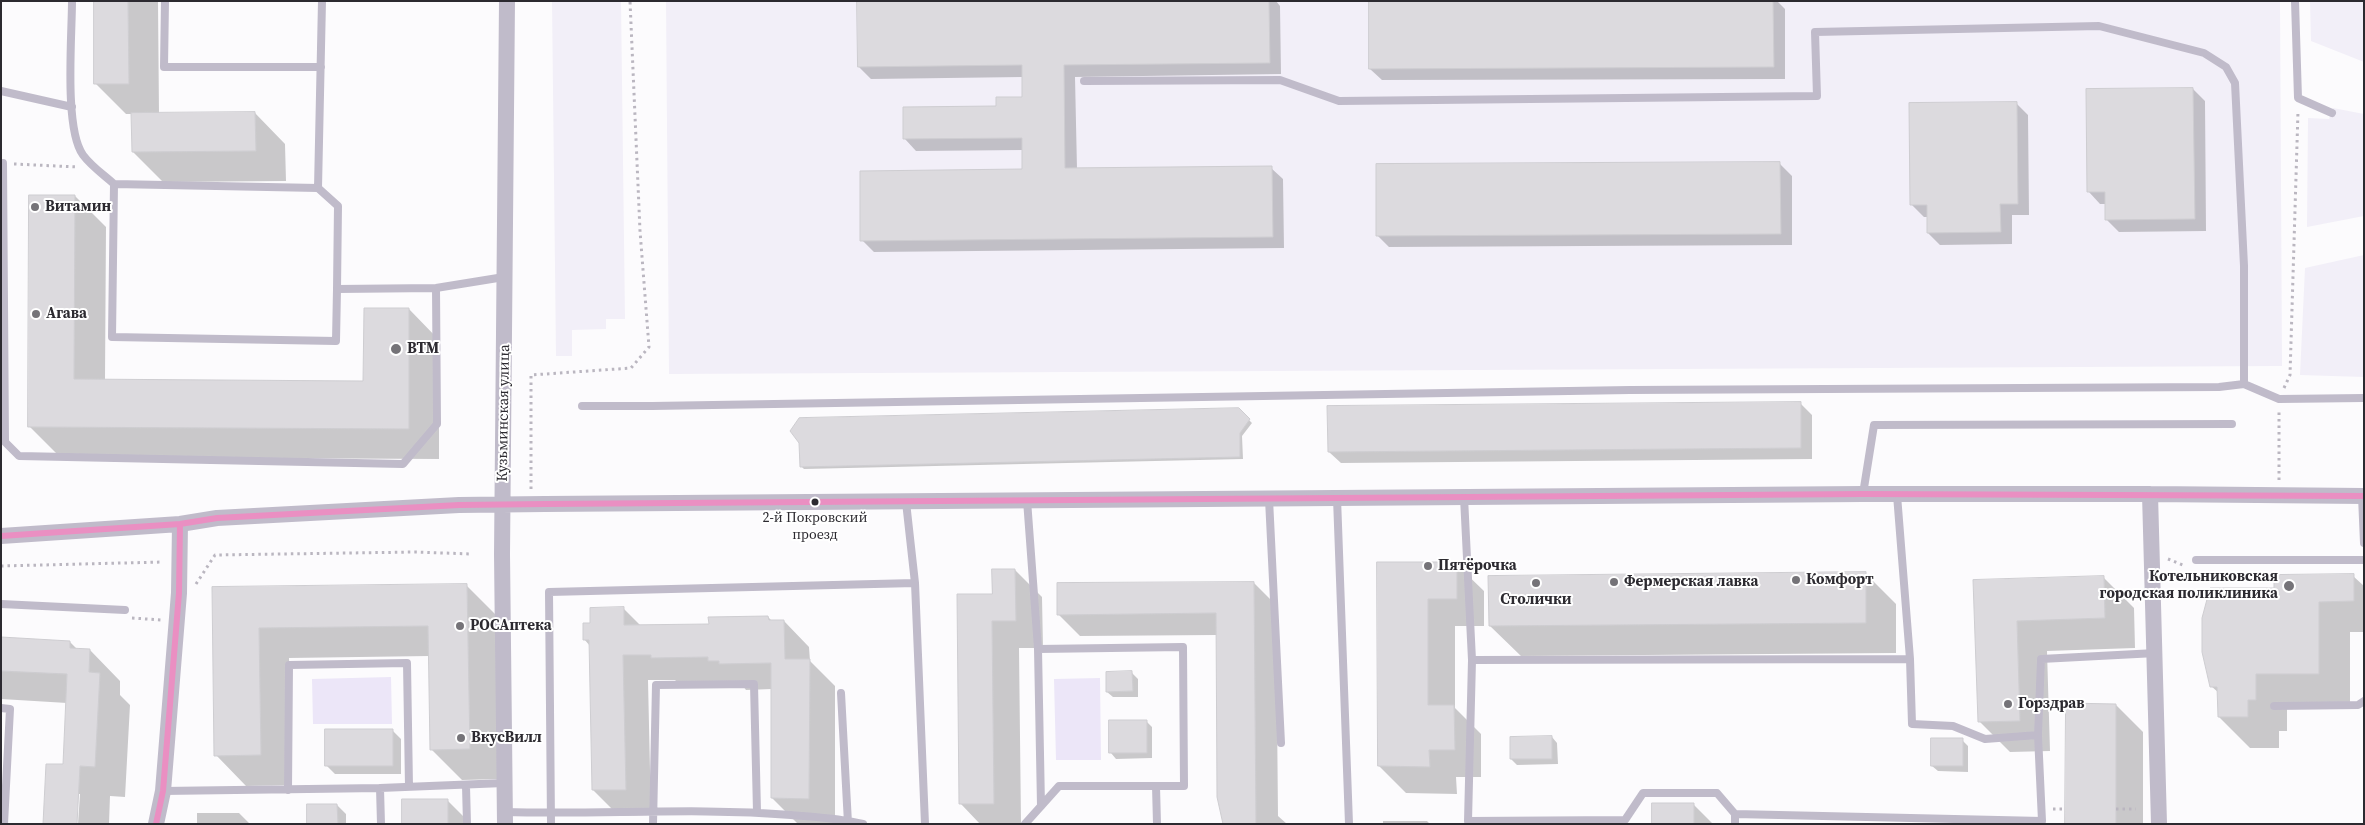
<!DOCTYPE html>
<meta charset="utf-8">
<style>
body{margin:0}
#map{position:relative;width:2365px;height:825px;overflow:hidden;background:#fcfbfd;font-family:"Source Serif 4",serif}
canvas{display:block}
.frame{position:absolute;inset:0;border:2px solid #2c2a30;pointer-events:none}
</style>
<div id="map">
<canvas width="2365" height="825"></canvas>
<div class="frame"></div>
</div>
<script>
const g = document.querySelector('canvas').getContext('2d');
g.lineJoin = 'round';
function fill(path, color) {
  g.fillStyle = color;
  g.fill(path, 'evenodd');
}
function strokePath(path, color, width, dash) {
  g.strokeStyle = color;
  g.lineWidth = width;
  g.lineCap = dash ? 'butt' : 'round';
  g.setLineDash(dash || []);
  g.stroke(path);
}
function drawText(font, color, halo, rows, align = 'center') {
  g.font = font + ' "Source Serif 4",serif';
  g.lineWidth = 4;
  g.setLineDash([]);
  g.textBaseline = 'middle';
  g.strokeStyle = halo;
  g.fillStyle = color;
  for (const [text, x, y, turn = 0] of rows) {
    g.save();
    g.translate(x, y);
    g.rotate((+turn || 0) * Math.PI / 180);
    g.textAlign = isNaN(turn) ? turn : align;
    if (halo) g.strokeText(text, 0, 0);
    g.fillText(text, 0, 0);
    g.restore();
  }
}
const built = new Path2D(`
 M552 1H621L625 319H606V329L572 330V356H556Z
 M666 1H2280L2282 366 669 374Z
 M2310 1H2364V62L2311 41Z
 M2333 108 2364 114V216L2307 227 2308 118 2329 119Z
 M2364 255V377L2300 375 2305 268Z`);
const green = new Path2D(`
 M391 677 392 724H313L312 679Z
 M1100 678 1101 760H1056L1054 679Z`);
const shadow = new Path2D(`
 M95 1H158L159 114 255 113 285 144 286 181 163 182 133 152 132 114H126L95 83Z
 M858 1H1276L1280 6 1281 74 1075 77 1077 169 1271 168 1283 179 1284 248 874 252 862 240 1024 170V150L916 151 905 139 1023 98V77L871 79 859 67Z
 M1370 1H1777L1785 9V79L1382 80 1370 69Z
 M2193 89 2205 101 2206 231 2119 232 2107 220 2106 204H2100L2089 192Z
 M2016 103 2028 115 2029 215H2012V244L1940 245 1928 233V217H1924L1912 205Z
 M1780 164 1792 176V245L1389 247 1377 235Z
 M75 196 106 227 105 380 364 382 409 309 439 340V459L60 457 29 426Z
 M1800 403 1812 415V459L1341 463 1329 452Z
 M1239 410 1252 423 1242 436 1243 459 804 469 801 466Z
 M1379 564H1456L1484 591V626H1455V708L1481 734V777H1456L1457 794 1406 793 1379 766Z
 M1015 570 1042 597 1043 648H1019L1021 824H980L961 804 993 595Z
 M1865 573 1896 604V653L1521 656 1490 626Z
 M2353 576 2364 586V632H2350V705H2287V731H2279V748H2250L2219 717V693L2211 686 2275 589Z
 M2103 577 2134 608 2135 648 2047 651 2050 751 2010 752 1979 721 1975 581Z
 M1254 583 1276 605 1278 816 1287 824H1224L1217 635 1080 636 1058 614Z
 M467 586 497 616 500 779 462 780 431 749 430 656 289 658 291 785 246 786 216 755 213 589Z
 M623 608 641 626 710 625 768 617 772 621H784L809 647 810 661 835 686V824L797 823 772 798V689L746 690 743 686 678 683 675 680H648L651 815 619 816 593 790 590 646 584 639 591 624Z
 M1 638 70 642 77 649 90 650 120 681V695L130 705 125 797 110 796 109 824H78L80 794H77L64 766 67 703 1 699Z
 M1132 673 1138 679V697H1113L1107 692Z
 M2116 705 2143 732V824H2066Z
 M1146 721 1152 727V758L1116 759 1111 753Z
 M392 730 401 739V774H335L326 765Z
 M1552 737 1557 743 1558 764 1517 765 1511 759Z
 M1962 740 1968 746V772L1938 771 1932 766Z
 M447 800 464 817V824H403Z
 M1693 804 1713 824H1653Z
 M337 805 346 814V824H309Z
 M197 813H239L250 824H197Z
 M1383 821H1427L1430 824H1383Z`);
const building = new Path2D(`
 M94 1H128L129 84H94Z
 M857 1H1269L1270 63 1064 65 1065 168 1272 166 1273 237 860 241V171L1022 169V138L903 139V107L996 106V97H1022V65L858 67Z
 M1369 1H1773L1774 67 1369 69Z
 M2193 88 2195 219 2105 220V192H2087L2086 89Z
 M2017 102 2018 204H2000L2001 232 1927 233V205H1910L1909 103Z
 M255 112 256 151 132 152 131 113Z
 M1780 162 1781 234 1376 236V164Z
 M29 195H75L74 379 363 381 364 308H409V429L28 427Z
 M1801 402V448L1328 452 1327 406Z
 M1239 408 1250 419 1240 433V457L800 467 799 443 790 431 799 418Z
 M1377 562H1457V599H1428V705H1454L1455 750H1429L1430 767 1378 766Z
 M992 569H1015L1016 621H992L994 804H959L957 594H992Z
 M1866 572V623L1489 626 1488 576Z
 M2354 574V601L2319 602V674H2256V700H2248V717H2218L2217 687H2210L2202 652V618L2210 588H2274V575Z
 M2104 576 2105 618 2017 621 2020 721 1978 722 1973 580Z
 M1254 582 1256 824H1223L1217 797 1216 613 1057 615V583Z
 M467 584 470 749 430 750 428 626 259 628 261 755 214 756 212 587Z
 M624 607V625L709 624 708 617 768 616 769 620H784L785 659H810L809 799 771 798V663L719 664V661H708V657L651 658V655H623L626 790H592L589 640H583V623H590V608Z
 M1 637 70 641V648L90 649 89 672 100 673 95 767 80 766 77 824H43L46 764H63L67 674 1 671Z
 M1132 671 1133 691 1106 692V672Z
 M2066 703 2116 704V824H2065Z
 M1109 720H1147V753H1109Z
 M325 729H393V766H325Z
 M1552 736V759H1510V737Z
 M1931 738H1963V766H1931Z
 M402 799H448V824H402Z
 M1652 803H1694V824H1652Z
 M307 804H337L338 824H307Z`);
const path = new Path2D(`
 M14 164 78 167
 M2284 388 2290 375 2298 111
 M2279 480V411
 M531 489V375L631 368 649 347 640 231 630 1
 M2168 559 2185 566
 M1 566 163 562
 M196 584 215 555 416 552 471 554
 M132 618 161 620
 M2053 809H2065
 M2116 809H2136`);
const lane = new Path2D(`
 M72 1C72 36 64 129 83 155 91 166 104 175 114 184L318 188 338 206 337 289 436 288 504 277
 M165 1 164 67H321
 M2295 1 2298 98 2332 113
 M1084 81 1280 80 1339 101 1817 96 1815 32 2099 26 2204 53 2226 67 2235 83 2244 266V384
 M1 91 72 107
 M3 163 5 442 19 456 403 464 437 424 436 288
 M114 184 112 337 336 341 337 289
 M318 188 322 1
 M582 406H652L1630 390 2219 387 2244 384 2279 399 2364 398
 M1863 494 1874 425 2232 424
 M1897 495 1910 659 1912 724 1953 726 1985 739 2038 735 2041 659 2156 653
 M2362 496 2364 543
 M1464 497 1472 660 1468 821 1625 820 1643 793H1717L1735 814V824
 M1337 498 1349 824
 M1269 499 1281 743
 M1027 500 1038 649 1041 806
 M2196 560H2364
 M915 583 925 824
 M1 604 125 610
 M1472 660 1910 659
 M841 693 848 823
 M2274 706 2358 705 2364 701
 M1 708 10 709 4 824
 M466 786 467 824
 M1156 786 1157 824
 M288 790 289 665 407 663 409 787
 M163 791 380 788
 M505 812C600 815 695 807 791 815 815 817 839 818 863 824
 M1735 814 2042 821 2038 735
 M381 824 380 788 504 783
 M551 824 549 592 915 583 906 502
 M653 824 656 685 754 684 757 812
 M1025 824 1059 786H1184L1183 647 1038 649`);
const street = new Path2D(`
 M2150 494 2159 824
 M1 536 180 524 217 518 459 505 545 504 1863 494H2150L2364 496
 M156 824 163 791 179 593 180 524
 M505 824 502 554 507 1`);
const bus1 = new Path2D(`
 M1 536 180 524 217 518 459 505 545 504 1863 494 2364 496
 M156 824 163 791 179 593 180 524`);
const markers = [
 [35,207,5,"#757378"],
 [36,314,5,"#757378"],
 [396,349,6,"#757378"],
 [815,502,4.5,"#2c2a30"],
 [1428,566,5,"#757378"],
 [1796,580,5,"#757378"],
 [1614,582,5,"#757378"],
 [1536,583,5,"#757378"],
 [2289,586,6,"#757378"],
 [460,626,5,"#757378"],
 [2008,704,5,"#757378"],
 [461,738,5,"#757378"]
];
const busNames = [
 ["2-й Покровский",815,518],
 ["проезд",815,535]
];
const poiNames = [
 ["Витамин",45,207],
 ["Агава",46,314],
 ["ВТМ",407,349],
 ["Пятёрочка",1438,566],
 ["Котельниковская",2278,577,"right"],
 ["городская поликлиника",2278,594,"right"],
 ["Комфорт",1806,580],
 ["Фермерская лавка",1624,582],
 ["Столички",1536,600,"center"],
 ["РОСАптека",470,626],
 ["Горздрав",2018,704],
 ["ВкусВилл",471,738]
];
const streetNames = [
 ["Кузьминская улица",504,413,-89]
];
fill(built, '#f2eff8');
fill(green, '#ece6f8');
fill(shadow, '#0003');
fill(building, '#dcdade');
strokePath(building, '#cecdd1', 1);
strokePath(path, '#bab6c0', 3, [2.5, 4]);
strokePath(lane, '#c0bbca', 8);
strokePath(street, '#c0bbca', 16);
strokePath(bus1, '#ea8fc2', 6);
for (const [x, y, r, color] of markers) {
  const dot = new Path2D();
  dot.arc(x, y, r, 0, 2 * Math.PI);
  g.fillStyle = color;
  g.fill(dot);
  strokePath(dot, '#fff', 2);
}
drawText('14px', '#2c2a30', '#fff', busNames);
drawText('bold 15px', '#2c2a30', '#fff', poiNames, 'left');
drawText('15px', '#2c2a30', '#fff', streetNames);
</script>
